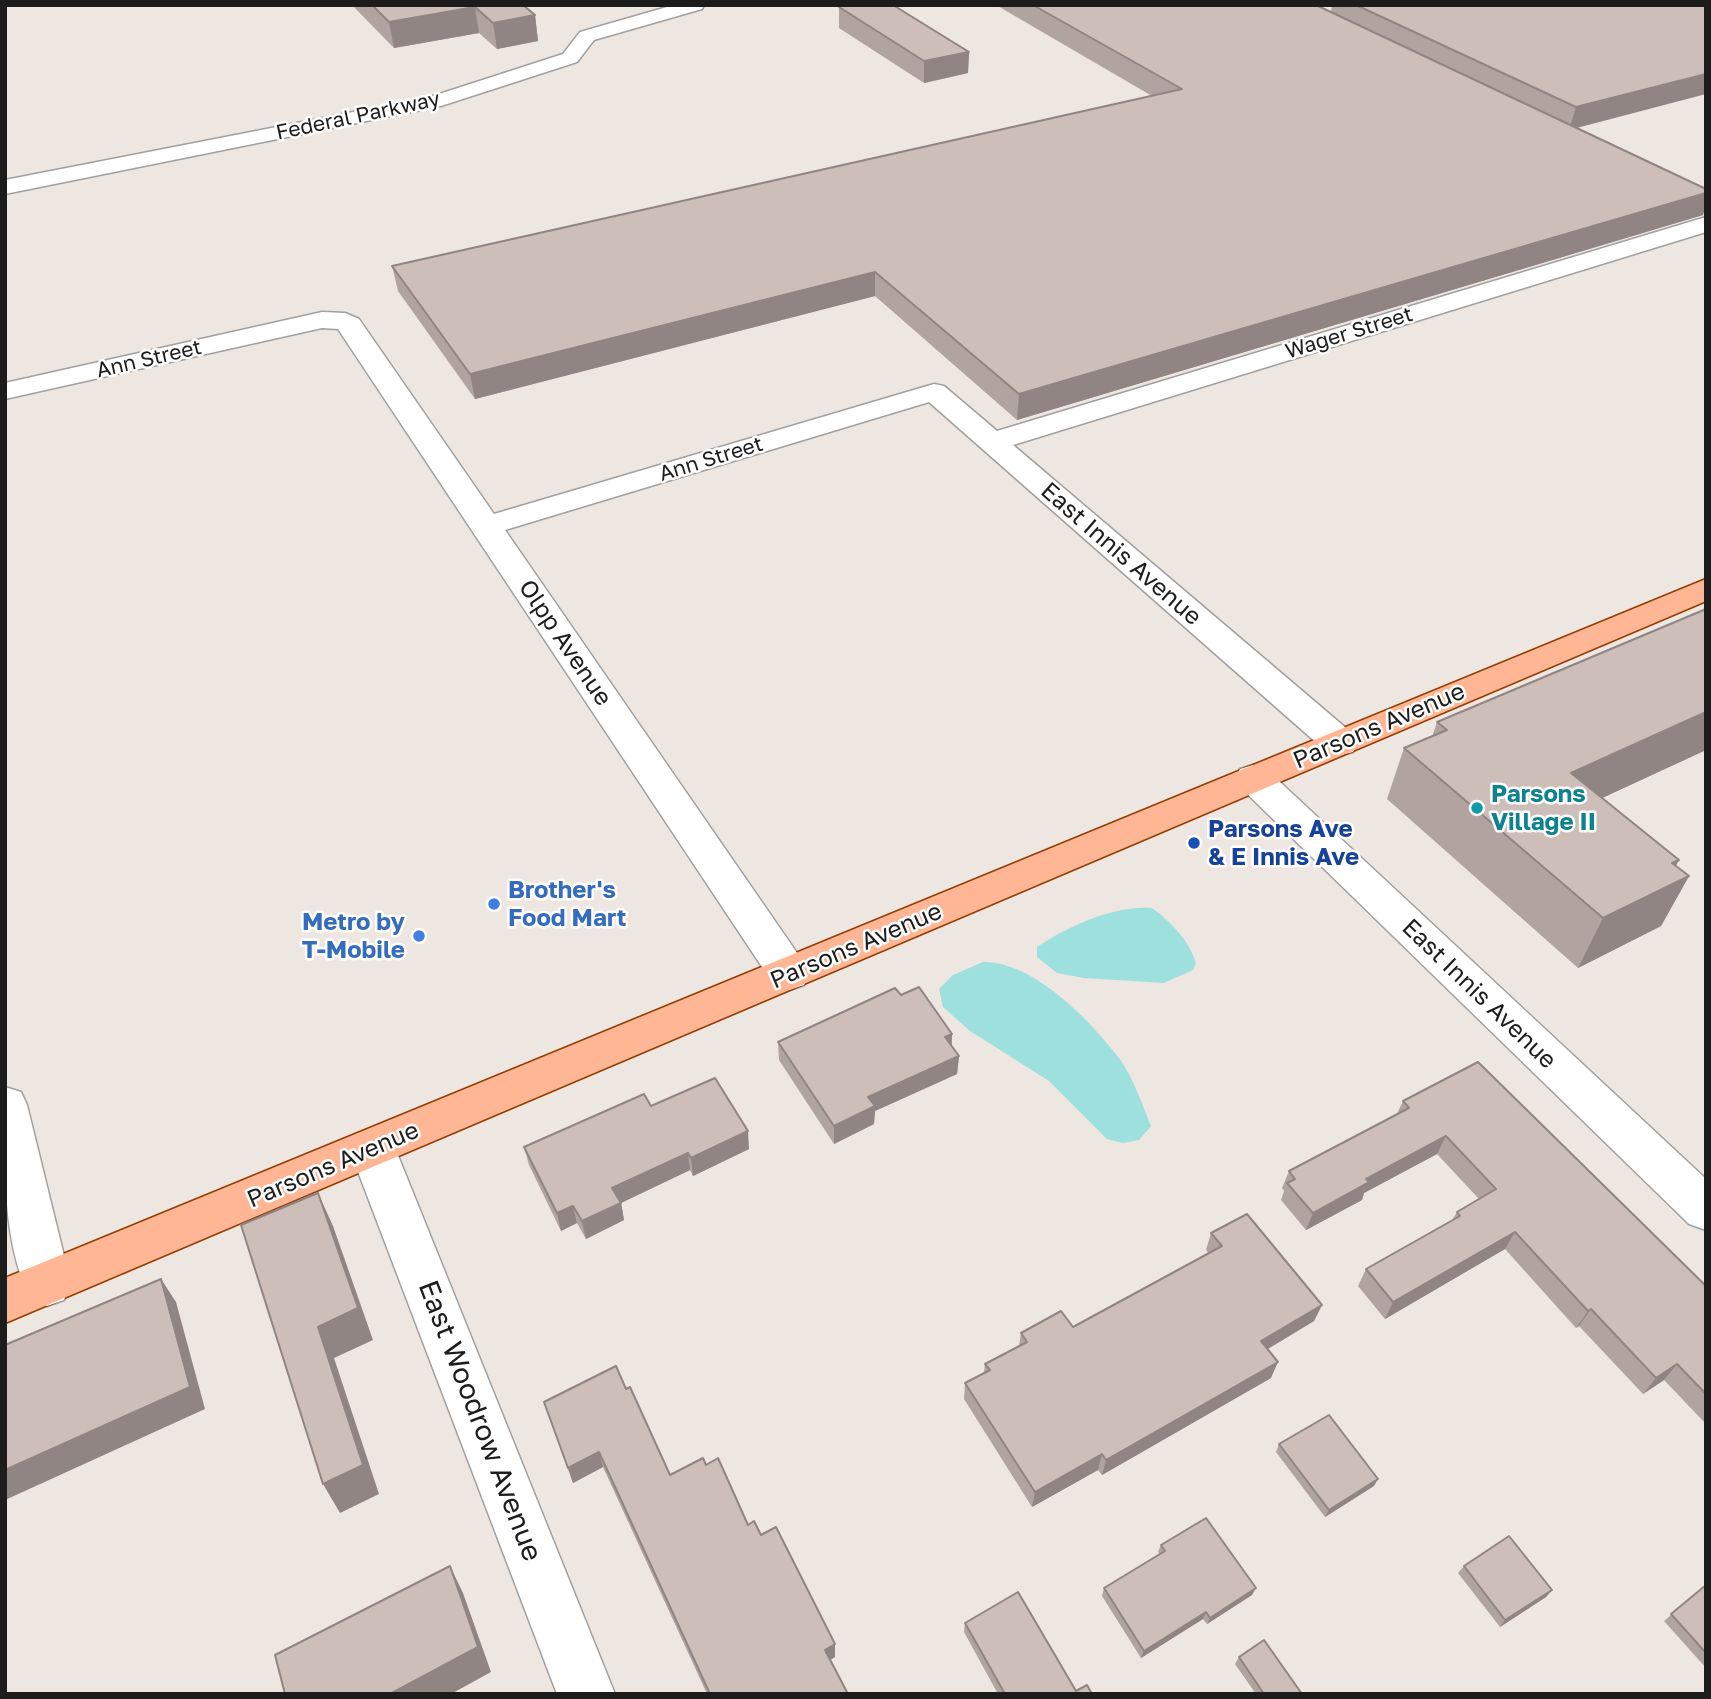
<!DOCTYPE html>
<style>
body{margin:0}
#map{position:relative;width:1711px;height:1699px;overflow:hidden;background:#eee6e1;font-family:"Golos Text",sans-serif}
canvas{display:block}
.frame{position:absolute;inset:0;border:7px solid #1c1c1c;pointer-events:none}
</style>
<div id="map">
<canvas width="1711" height="1699"></canvas>
<div class="frame"></div>
</div>
<script>
const g = document.querySelector('canvas').getContext('2d');
g.lineJoin = 'round';
function fill(path, color) {
  g.fillStyle = color;
  g.fill(path, 'evenodd');
}
function strokePath(path, color, width, dash) {
  g.strokeStyle = color;
  g.lineWidth = width;
  g.lineCap = dash ? 'butt' : 'round';
  g.setLineDash(dash || []);
  g.stroke(path);
}
function drawText(font, color, halo, rows, align = 'center') {
  g.font = font + ' "Golos Text",sans-serif';
  g.lineWidth = 5;
  g.setLineDash([]);
  g.textBaseline = 'middle';
  g.strokeStyle = halo;
  g.fillStyle = color;
  for (const [text, x, y, turn = 0] of rows) {
    g.save();
    g.translate(x, y);
    g.rotate((+turn || 0) * Math.PI / 180);
    g.textAlign = isNaN(turn) ? turn : align;
    if (halo) g.strokeText(text, 0, 0);
    g.fillText(text, 0, 0);
    g.restore();
  }
}
const water = new Path2D(`
 M1152 908C1170 921 1191 942 1196 964L1193 970 1164 983 1084 978 1057 973 1037 957V947C1069 926 1113 905 1152 908Z
 M983 962C1033 961 1090 1020 1119 1058 1133 1077 1142 1104 1151 1126L1139 1140 1123 1143 1107 1139 1049 1081 970 1031 943 1007 939 989 953 975Z`);
const minor = new Path2D(`
 M674 5H704L702 9 594 40 577 62 441 106 5 194V180L430 97 563 54 580 32Z
 M1706 217V232L1013 445 1353 734 1358 743 1353 752 1340 755 1327 752 929 402 505 530 804 963 810 974 804 985 789 990 774 985 338 329 322 328 5 399V383L322 312 345 313 359 319 494 514 934 384 944 386 997 431Z
 M1253 765 1266 769 1706 1179V1230L1689 1224 1240 787 1235 778 1240 769Z
 M5 1087 21 1092 27 1105 71 1284 64 1300 47 1306 30 1300C0 1233 5 1158 5 1087Z
 M372 1129 388 1134 395 1148 615 1694H557L349 1148 356 1134Z`);
const primary = new Path2D(`
 M1706 579V601L5 1323V1278Z`);
const wall = new Path2D(`
 M352 5H523L535 15 538 41 497 49 479 33 394 48Z
 M996 5H1316L1331 12 1332 5H1706L1576 128 1703 215 1017 420 875 296 475 399 398 291 392 266 1152 96Z
 M839 7 969 52 968 73 924 83 839 28Z
 M1706 609V750L1602 798 1676 866 1689 876 1661 926 1578 968 1387 799 1404 748 1432 737 1437 722Z
 M901 995 952 1034V1046L959 1056 957 1074 875 1111 874 1124 834 1144 779 1060 778 1042Z
 M1403 1101 1706 1286V1424L1664 1380 1643 1394 1579 1326 1576 1328 1505 1249 1385 1319 1358 1286 1366 1269 1452 1220 1457 1212 1479 1199 1437 1154 1364 1193 1362 1200 1306 1230 1281 1200 1284 1191 1282 1188 1289 1171 1397 1114Z
 M651 1106 749 1149 693 1176 690 1170 621 1203 624 1220 586 1239 577 1223 561 1231 529 1165 524 1147Z
 M1211 1233 1322 1305 1314 1321 1268 1349 1271 1378 1102 1475 1098 1470 1032 1507 964 1399 965 1383 984 1373 985 1364 1019 1346 1021 1333 1073 1327 1209 1254 1206 1250Z
 M626 1389 670 1475 706 1465 748 1525 761 1535 835 1657 830 1660 848 1694H707L603 1467 573 1483 544 1402Z
 M1279 1444 1374 1486 1325 1517 1276 1452Z
 M1161 1545 1252 1595 1207 1624 1203 1619 1141 1658 1102 1596 1104 1588 1160 1554 1158 1552Z
 M1464 1566 1552 1590 1546 1597 1500 1627 1458 1573Z
 M1706 1585V1668L1664 1621Z
 M965 1623 1076 1691 1092 1694H998L964 1632Z
 M1239 1657 1302 1694H1256L1235 1664Z`);
const shadedWall = new Path2D(`
 M475 7 479 33 394 48 389 22Z
 M535 15 538 41 497 49 493 23Z
 M969 52 968 73 924 83V61Z
 M1706 74V94L1569 130 1576 107Z
 M1706 193V207L1703 215 1017 420 1019 394Z
 M875 272V296L475 399 470 374Z
 M1706 712V750L1548 823 1571 773Z
 M1679 860 1664 888 1689 876 1661 926 1578 968 1603 918 1672 863Z
 M952 1034 951 1052 945 1037Z
 M959 1056 957 1074 875 1111 874 1124 834 1144V1126L868 1097Z
 M748 1131 749 1149 693 1176 691 1158Z
 M1446 1136 1437 1154 1364 1193 1362 1200 1306 1230 1313 1213 1366 1179Z
 M688 1153 690 1170 621 1203 624 1220 586 1239 582 1221 612 1188Z
 M318 1193 333 1226 373 1340 334 1358 379 1494 340 1513 323 1484 318 1327Z
 M573 1206 577 1223 561 1231 557 1213Z
 M1515 1232 1505 1249 1385 1319 1393 1302Z
 M161 1279 176 1302 205 1409 5 1500V1470Z
 M1322 1305 1314 1321 1254 1357 1261 1341Z
 M1591 1309 1579 1326 1576 1328 1588 1311Z
 M1278 1362 1271 1378 1102 1475 1106 1460Z
 M1677 1364 1664 1380 1643 1394 1656 1378Z
 M599 1452 603 1467 573 1483 568 1468Z
 M1102 1454 1098 1470 1032 1507 1035 1492Z
 M1378 1479 1374 1486 1325 1517 1329 1510Z
 M450 1566 463 1593 491 1672 451 1694H390Z
 M1256 1588 1252 1595 1207 1624 1210 1618Z
 M1552 1590 1546 1597 1500 1627 1505 1620Z
 M1206 1612 1203 1619 1141 1658 1144 1651Z
 M835 1644V1657L825 1663V1650Z`);
const building = new Path2D(`
 M372 5H523L535 15 493 23 475 7 389 22Z
 M841 5H893L969 52 924 61 839 7Z
 M1033 5H1316L1706 189V193L1019 394 875 272 470 374 392 266 1182 89Z
 M1356 5H1706V74L1576 107Z
 M1706 609V712L1571 773 1679 860 1672 863 1689 876 1603 918 1404 748 1447 730 1437 722Z
 M919 987 952 1034 945 1037 959 1056 868 1097 875 1106 834 1126 778 1042 895 988 901 995Z
 M1478 1062 1706 1286V1394L1677 1364 1656 1378 1591 1309 1588 1311 1515 1232 1393 1302 1366 1269 1460 1216 1457 1212 1496 1189 1446 1136 1366 1179 1369 1182 1313 1213 1287 1183 1295 1179 1289 1171 1409 1108 1403 1101Z
 M715 1078 748 1131 691 1158 688 1153 612 1188 621 1203 582 1221 573 1206 557 1213 524 1147 644 1094 651 1106Z
 M318 1193 358 1308 318 1327 363 1465 323 1484 241 1225Z
 M1247 1214 1322 1305 1261 1341 1278 1362 1106 1460 1102 1454 1035 1492 965 1383 990 1370 985 1364 1027 1342 1021 1333 1061 1311 1073 1327 1222 1246 1211 1233Z
 M161 1279 190 1387 5 1470V1345Z
 M616 1366 626 1389 630 1387 670 1475 703 1458 706 1465 718 1458 748 1525 754 1521 761 1535 776 1527 835 1644 825 1650 848 1694H710L599 1452 568 1468 544 1402Z
 M1329 1415 1378 1479 1329 1510 1279 1444Z
 M1206 1518 1256 1588 1210 1618 1206 1612 1144 1651 1104 1588 1165 1551 1161 1545Z
 M1509 1536 1552 1590 1505 1620 1464 1566Z
 M450 1566 478 1647 390 1694H285L275 1655Z
 M1706 1585V1653L1671 1614Z
 M1018 1592 1076 1691 1087 1685 1092 1694H1005L965 1623Z
 M1264 1640 1302 1694H1264L1239 1657Z`);
const markers = [
 [1477,808,7,"#0f9aa8"],
 [1194,843,7,"#1a4fb4"],
 [494,904,7,"#3f7fe0"],
 [419,936,7,"#3f7fe0"]
];
const farStreetnames = [
 ["Federal Parkway",358,116,-12],
 ["Wager Street",1349,333,-17],
 ["Ann Street",149,359,-13],
 ["Ann Street",711,459,-17]
];
const streetNames = [
 ["East Innis Avenue",1121,554,41],
 ["Olpp Avenue",565,643,56],
 ["Parsons Avenue",1379,726,-23],
 ["Parsons Avenue",856,946,-23],
 ["East Innis Avenue",1479,994,44],
 ["Parsons Avenue",333,1165,-23]
];
const cultureNames = [
 ["Parsons",1491,794],
 ["Village II",1491,822]
];
const transitNames = [
 ["Parsons Ave",1208,829],
 ["& E Innis Ave",1208,857]
];
const shopNames = [
 ["Brother's",508,890],
 ["Food Mart",508,918],
 ["Metro by",405,922,"right"],
 ["T-Mobile",405,950,"right"]
];
const nearStreetnames = [
 ["East Woodrow Avenue",480,1421,69]
];
fill(water, '#9ee0de');
strokePath(minor, '#a0a0a0', 3);
strokePath(primary, '#943d00', 3);
fill(minor, '#fff');
fill(primary, '#ffb695');
fill(wall, '#b1a3a0');
fill(shadedWall, '#908582');
fill(building, '#cebeba');
strokePath(building, '#908582', 2);
for (const [x, y, r, color] of markers) {
  const dot = new Path2D();
  dot.arc(x, y, r, 0, 2 * Math.PI);
  g.fillStyle = color;
  g.fill(dot);
  strokePath(dot, '#fff', 2.5);
}
drawText('21px', '#1c1c1c', '#fff', farStreetnames);
drawText('24px', '#1c1c1c', '#fff', streetNames);
drawText('bold 24px', '#0d838f', '#fff', cultureNames, 'left');
drawText('bold 24px', '#164399', '#fff', transitNames, 'left');
drawText('bold 24px', '#366cbe', '#fff', shopNames, 'left');
drawText('28px', '#1c1c1c', '#fff', nearStreetnames);
</script>
